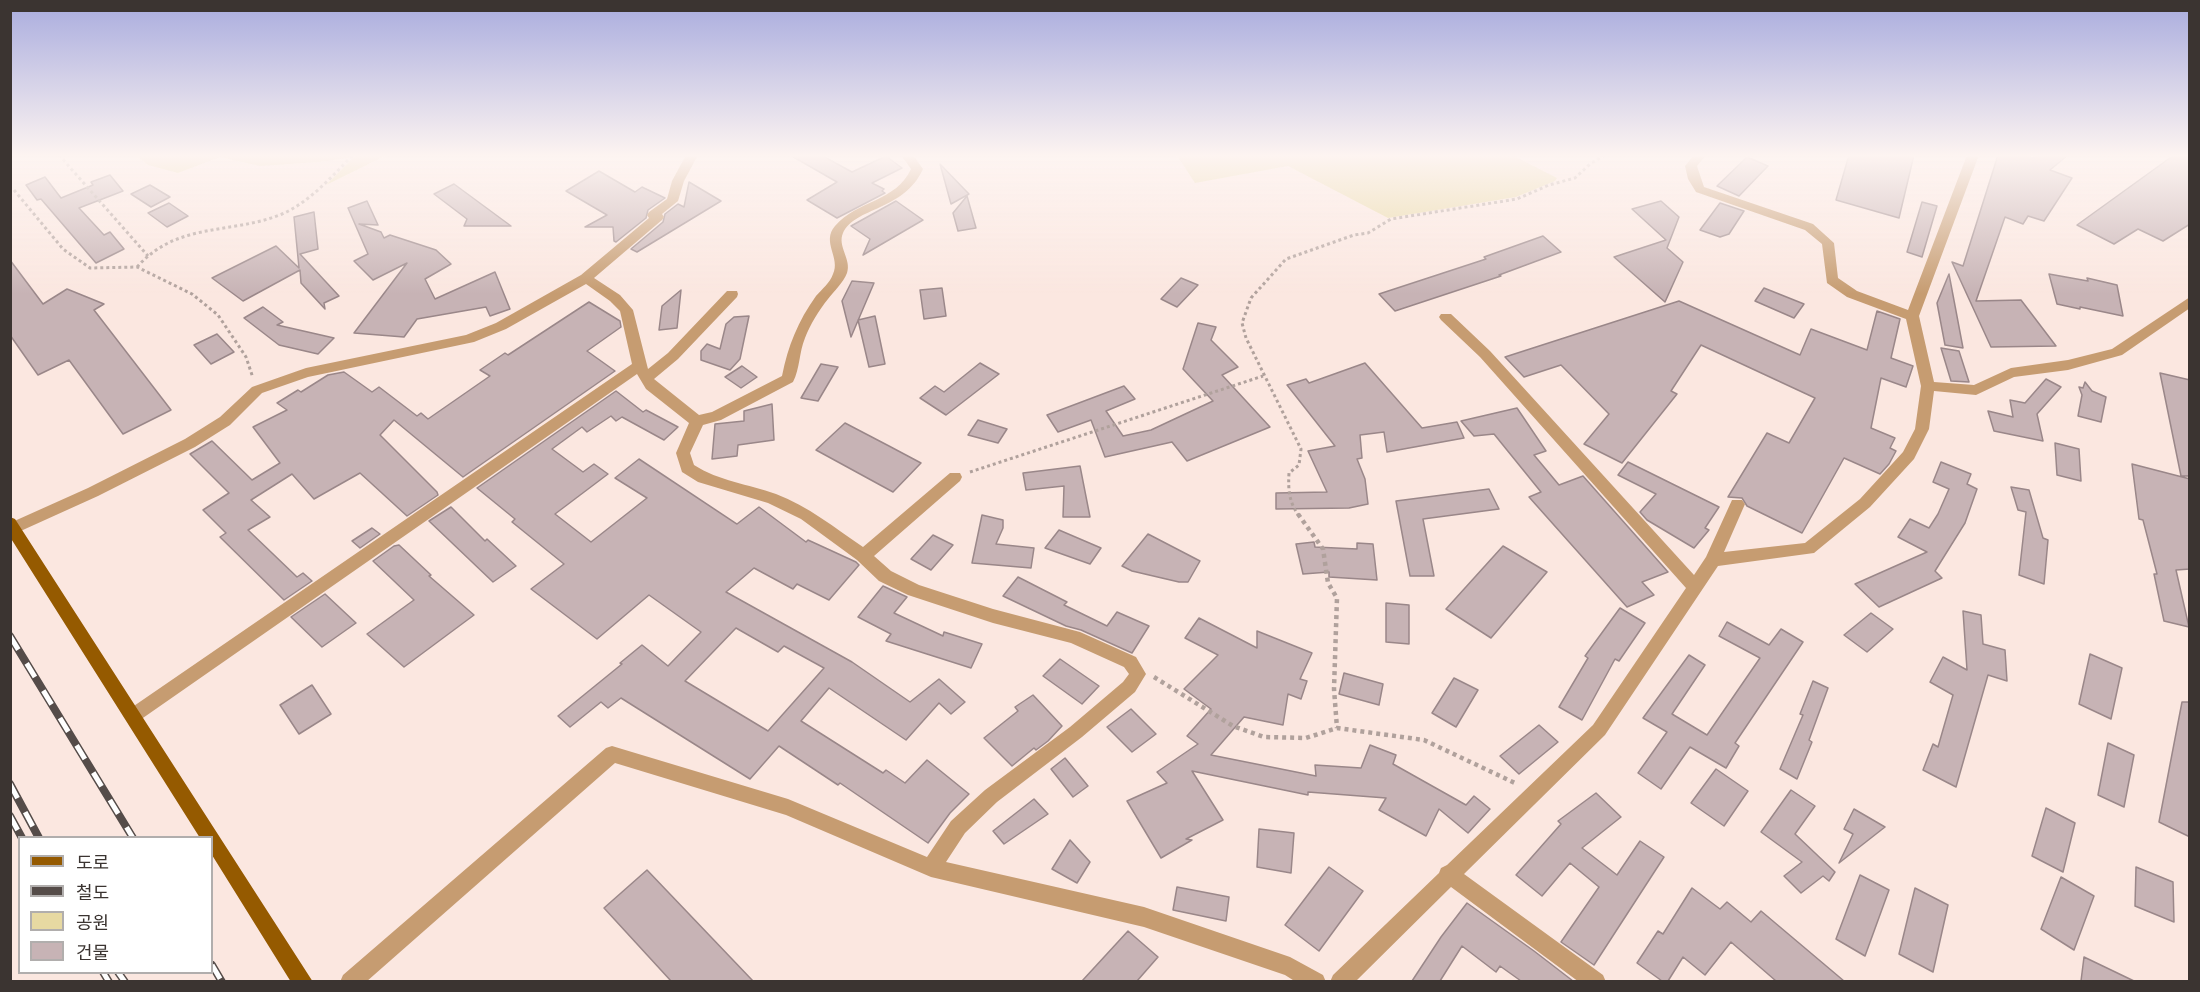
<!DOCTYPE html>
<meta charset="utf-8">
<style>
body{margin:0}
#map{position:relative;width:2200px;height:992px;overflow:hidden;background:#fbe7e0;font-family:"Roboto Condensed","Noto Sans KR",sans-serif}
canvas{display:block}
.frame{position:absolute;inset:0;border:12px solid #3b3431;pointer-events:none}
.legend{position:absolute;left:18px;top:836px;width:195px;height:138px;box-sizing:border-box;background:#fff;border:2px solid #b1aead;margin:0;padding:8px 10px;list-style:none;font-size:18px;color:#3b3431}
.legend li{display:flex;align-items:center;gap:12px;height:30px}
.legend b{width:30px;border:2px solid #b1aead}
</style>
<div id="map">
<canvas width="2200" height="992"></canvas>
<div class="frame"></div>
<ul class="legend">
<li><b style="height:8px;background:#955a00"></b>도로</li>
<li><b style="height:8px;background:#554c49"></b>철도</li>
<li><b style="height:16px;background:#e7d9a2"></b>공원</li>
<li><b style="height:16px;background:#c7b3b5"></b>건물</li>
</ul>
</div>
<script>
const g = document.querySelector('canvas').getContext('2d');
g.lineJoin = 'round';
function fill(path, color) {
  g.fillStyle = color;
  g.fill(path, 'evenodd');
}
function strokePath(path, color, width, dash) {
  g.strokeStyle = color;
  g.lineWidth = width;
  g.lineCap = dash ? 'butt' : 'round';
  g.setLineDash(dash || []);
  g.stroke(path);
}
const green = new Path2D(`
 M135 155H352L348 158 319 162 260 166 220 157 178 173 148 165Z
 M356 155H387L326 185Z
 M1173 155H1512L1557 178 1555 181 1516 197 1388 218 1288 166 1195 183 1178 157Z`);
const building = new Path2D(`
 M790 155H821L852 172 886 156 902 168 872 183 884 189 882 191 885 193 837 218 807 200 837 182Z
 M1849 155H1914L1899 218 1836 200Z
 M1998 155H2022L2035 158 2039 155H2068L2050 170 2072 178 2044 221 2028 216 2023 224 2005 217 1976 301 2021 300 2056 346 1991 347 1952 262 1963 266Z
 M2174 155H2190V224L2163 241 2138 229 2114 244 2077 225Z
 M1747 157 1768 166 1739 196 1717 186Z
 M940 164 969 194 951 204Z
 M599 171 635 192 642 187 665 198 648 210 646 218 616 242 614 241 613 227H585L607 215 566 191Z
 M110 175 123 191 79 208 104 235 110 232 124 249 96 263 41 199 37 200 26 185 45 177 61 198 93 185 91 182Z
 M689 182 721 201 637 252 631 249 663 222 665 214 678 204 684 207Z
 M454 184 511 226H464L467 219 434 194Z
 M150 185 170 197 151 207 131 194Z
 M967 196 976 228 958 231 953 213Z
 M367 201 378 225 359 224 381 232 384 238 390 235 436 250 451 264 425 279 435 299 495 272 510 309 490 316 486 307 417 319 404 337 354 333 407 263 373 280 354 261 368 254 348 208Z
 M896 201 923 220 863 255 870 239 851 226Z
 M1661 201 1679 217 1667 248 1683 262 1665 302 1614 257 1666 240 1632 209Z
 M1922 202 1937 206 1922 257 1907 252Z
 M169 203 188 216 167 227 148 213Z
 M1720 203 1744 211 1729 234 1720 237 1700 230Z
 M314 212 318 249 300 254 339 296 324 303 325 309 301 283 300 270 243 301 212 278 276 246 299 268 294 217Z
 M1543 236 1561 252 1499 275 1501 276 1395 311 1379 294 1486 259 1484 257Z
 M10 260 43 304 67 289 104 304 94 310 171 410 123 434 69 360 38 375 10 335Z
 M1949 274 1963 348 1945 345 1937 303Z
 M2049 274 2088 281 2087 278 2117 285 2123 316 2080 307V309L2057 304Z
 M1181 278 1198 285 1177 307 1161 299Z
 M852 281 874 283 851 337 842 301Z
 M942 288 946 316 924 319 920 290Z
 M1764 288 1804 304 1794 318 1755 301Z
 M681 290 677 328 659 330 662 306Z
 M1679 301 1800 355 1811 329 1867 350 1877 311 1900 319 1891 358 1913 366 1906 387 1881 378 1871 428 1895 438 1890 448 1896 451 1889 464 1880 474 1844 458 1802 533 1747 506 1742 498 1728 497 1767 433 1789 443 1815 398 1701 345 1671 391 1677 394 1622 463 1584 444 1609 414 1561 365 1524 377 1505 357Z
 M589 302 620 321 621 327 587 351 615 371 463 477 394 420 380 435 437 492 438 495 407 516 360 473 314 499 292 474 251 500 270 517 248 530 297 577 303 573 312 581 284 600 220 537 226 533 203 510 229 493 190 454 212 441 252 480 280 463 253 427 287 410 277 403 298 390 301 392 328 375 344 372 372 392 379 387 417 416 421 413 428 419 490 376 480 370 505 353 508 355Z
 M263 307 283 322 277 325 334 338 318 354 279 345 244 318Z
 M749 316 740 359 730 370 701 360V351L707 344 720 349 726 324 734 317Z
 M875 316 885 364 869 367 858 320Z
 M1198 323 1216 327 1211 340 1238 367 1222 375 1270 427 1187 461 1172 442 1105 457 1091 420 1058 432 1047 415 1124 386 1135 399 1106 411 1123 436 1151 430 1213 401 1183 369Z
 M217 334 234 352 211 364 194 345Z
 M1941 348 1959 351 1969 382 1951 381Z
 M980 363 999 374 946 415 920 398 935 386 944 392Z
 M1365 363 1422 428 1457 422 1464 438 1387 452 1384 432 1360 435 1362 458 1357 459 1365 479 1368 504 1349 508 1276 509V493L1327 492 1308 451 1335 446 1287 385 1306 379 1309 383Z
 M821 364 838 367 818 401 801 398Z
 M742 366 757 377 741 388 725 377Z
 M2160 373 2190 380V476H2181Z
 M2046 379 2061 387 2037 414 2043 441 1994 431 1988 411 2013 417 2010 400 2025 403Z
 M2085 382 2092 391 2106 397 2101 422 2078 416 2082 395 2079 387 2083 388Z
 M616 391 643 412 646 410 678 427 664 440 622 417 616 421 611 416 587 432 582 427 552 449 583 472 594 464 608 474 555 514 591 542 647 498 615 478 639 459 737 524 759 507 806 542 808 540 856 562 859 565 829 600 797 584 793 589 754 568 726 592 852 662 910 702 939 679 965 702 951 714 939 703 906 740 829 688 801 721 883 773 886 770 905 783 927 760 969 794 950 813 928 843 840 783 838 785 779 746 750 779 621 698 608 708 601 702 570 727 558 716 622 664 620 663 642 645 668 666 701 632 649 595 597 639 531 589 564 564 512 522 515 519 477 488ZM736 628 778 652 784 646 824 668 768 731 685 681Z
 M772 404 774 440 738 445 737 456 712 459 715 424 744 421V411Z
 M1517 408 1546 451 1534 455 1559 485 1583 476 1668 572 1642 582 1654 595 1627 607 1529 497 1541 492 1494 434 1474 436 1461 421Z
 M978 420 1007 429 998 443 968 435Z
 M845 423 889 446 921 463 893 492 816 450Z
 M2055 443 2079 449 2081 481 2057 475Z
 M1628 462 1719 507 1705 528 1709 530 1694 548 1647 520 1640 512 1656 494 1618 475Z
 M1941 462 1971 474 1967 484 1977 489 1965 523 1935 571 1942 578 1879 607 1855 584 1927 552 1898 537 1910 519 1929 528 1938 514 1949 489 1933 482Z
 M2132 464 2190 479V569L2176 570 2189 627 2164 621 2154 574H2157L2143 520 2139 519Z
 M1080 466 1090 517H1063L1064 486 1026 490 1023 473Z
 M2011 487 2029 490 2043 538 2048 540 2044 584 2019 575 2026 512 2018 510Z
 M1489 489 1499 509 1423 519 1434 576H1410L1396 501Z
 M451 507 485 541 487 539 516 566 493 582 429 521Z
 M982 515 1003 520V528L996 544 1034 548 1031 568 972 563Z
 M372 528 380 534 360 548 352 541Z
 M1059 530 1101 548 1090 564 1045 548Z
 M1148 534 1200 561 1188 582H1179L1132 571 1122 566Z
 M933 535 953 545 931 570 911 559Z
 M1314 542 1315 547 1357 549V543L1373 544 1377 580 1329 577V572L1303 574 1296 544Z
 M399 545 431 575 429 576 474 615 404 667 367 634 414 600 373 561 394 546Z
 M1503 546 1547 572 1491 638 1446 609Z
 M1018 577 1067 602 1064 605 1107 626 1117 612 1149 626 1132 653 1081 630 1066 626 1003 596Z
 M883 586 907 597 894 613 943 636 944 632 982 644 971 668 886 641 891 634 858 617Z
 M325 594 356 623 322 647 291 617Z
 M1386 603 1409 605V644L1386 642Z
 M1620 608 1645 623 1619 661 1615 659 1582 720 1559 707 1588 658 1585 656Z
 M1963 611 1981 615 1983 644 2005 650 2007 681 1988 675 1956 787 1923 770 1933 744 1938 747 1953 695 1930 682 1943 657 1967 670Z
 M1871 613 1893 629 1867 652 1844 635Z
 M1199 618 1257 648V631L1312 653 1300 679 1307 681 1301 699 1288 694 1283 725 1244 717 1211 755 1316 776 1315 765 1361 768 1370 745 1396 755 1393 764 1466 805 1474 796 1490 809 1468 833 1439 809 1426 836 1379 810 1386 798 1308 792V795L1192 771 1223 820 1186 839 1192 840 1161 858 1127 801 1167 783 1157 772 1198 744 1187 736 1211 709 1184 689 1218 655 1185 638Z
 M1727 622 1769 645 1781 629 1803 642 1735 743 1739 746 1726 768 1690 747 1661 789 1638 773 1667 732 1643 718 1689 655 1705 665 1672 714 1707 735 1760 658 1719 636Z
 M2090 654 2122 668 2111 719 2079 704Z
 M1060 659 1099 686 1082 704 1043 676Z
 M1344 673 1383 684 1379 705 1339 694Z
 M1454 678 1478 690 1456 727 1432 713Z
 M1813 681 1828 688 1809 740 1812 742 1797 779 1780 769 1803 715 1800 714Z
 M312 685 331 714 299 734 280 705Z
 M1033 695 1062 726 1048 741 1036 750 1034 748 1012 766 984 738 1018 711 1015 707Z
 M2182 702H2190V837L2159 822Z
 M1131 709 1156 734 1132 752 1107 727Z
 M1539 725 1558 742 1519 774 1500 756Z
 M2108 743 2134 755 2124 807 2098 795Z
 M1065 758 1088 786 1073 797 1051 769Z
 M1716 769 1748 791 1724 826 1691 803Z
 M1791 790 1815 806 1795 834 1835 872 1829 881 1823 876 1801 893 1784 876 1802 862 1761 832Z
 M1596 793 1621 817 1582 848 1617 875 1640 841 1664 857 1594 965 1561 942 1599 887 1570 863 1542 896 1516 875 1561 824 1558 821Z
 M1034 799 1048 814 1004 844 993 831Z
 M2046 808 2075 823 2063 872 2032 856Z
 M1854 809 1885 827 1839 863 1853 834 1844 829Z
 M1259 829 1294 833 1291 873 1257 867Z
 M1070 840 1090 862 1077 883 1052 869Z
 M1329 867 1363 891 1319 951 1285 925Z
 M2136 867 2173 882 2174 922 2135 906Z
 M647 870 753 981H671L604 908Z
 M1860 875 1889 890 1865 956 1836 939Z
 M2061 877 2094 896 2074 950 2041 929Z
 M1177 887 1229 897 1226 921 1173 910Z
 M1692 888 1720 909 1727 902 1751 922 1761 911 1844 981H1776L1731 942 1705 975 1683 957 1668 981H1662L1637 963 1658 931 1663 934Z
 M1915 888 1948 905 1933 972 1899 954Z
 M1467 903 1534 951 1573 981H1521L1500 966 1496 972 1462 946 1440 981H1412L1441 937Z
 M1128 931 1158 957 1137 981H1082Z
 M2084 957 2134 981H2081Z`);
const pathFar1 = new Path2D(`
 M59 155 148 256
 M14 190 63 249 90 268 137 267 192 294 218 315 246 357 253 378
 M137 267C178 221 231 235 282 214 310 202 332 176 353 155
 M970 472 1263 376
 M1299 516C1289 502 1288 490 1289 473L1299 465 1301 449 1246 338 1242 323 1251 298 1286 259 1354 235 1368 233 1391 219 1517 199 1549 185 1575 178 1590 164 1605 155`);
const path = new Path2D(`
 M1298 514 1323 549 1328 583 1337 598 1334 689 1337 728
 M1154 677 1233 726 1264 737 1306 738 1337 728 1424 740 1517 784`);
const minor = new Path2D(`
 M686 155H698L684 181 678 201 662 214 664 217 662 220 594 278 620 295 633 310 648 369 668 353 727 291H737L738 294 737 297 678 359 654 379 699 415 712 412 782 376C788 346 798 321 816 296 822 289 830 283 833 274 841 258 821 242 835 226 857 200 896 202 911 169L901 155H913L923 169C904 211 855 207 843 233 837 246 852 260 847 273 843 283 834 291 828 299 819 310 810 325 805 338 799 352 800 369 793 382L721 420 703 425 690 453 694 465C719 481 748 484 776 494 808 506 835 528 863 547L950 473H960L962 477 960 481 874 556 891 571 919 585 993 609 1080 632 1136 657 1146 674 1135 692 1082 737 997 802 965 833 946 862 1144 907 1290 957 1323 975 1326 982H1296L1285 975 1144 927 931 877 786 815 615 763 366 982H340L343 975 606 748 612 746 788 799 927 857 951 821 985 790 1070 727 1123 682 1129 674 1124 667 1071 643 993 623 908 595 879 581 857 560 801 519 768 503 698 482 682 472 676 453 689 423 646 389 637 374 140 720 134 723 128 720 125 715 128 710 632 364 620 311 610 301 586 284 506 329 474 342 308 377 262 393 230 425 195 447 98 496 14 534 10 533V523L88 488 185 439 220 417 252 387 306 368 466 335 496 323 581 275 649 218 647 215 649 212 667 199 672 181Z
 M1694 155H1706L1697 166 1704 187 1813 224 1834 243 1838 278 1857 291 1908 310 1967 155H1979L1919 316 1934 382 1974 385 2011 368 2068 360 2112 349 2190 297V308L2122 355 2068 370 2014 377 1976 395 1934 391 1929 429 1914 459 1870 507 1814 553 1718 566 1605 735 1464 874 1603 975 1606 982H1579L1451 887 1355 982H1330L1333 975 1439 873 1441 868 1447 865 1593 725 1686 588 1480 357 1441 320 1439 317 1441 314H1451L1490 351 1694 575 1706 557 1732 500H1742L1745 504 1724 552 1805 543 1860 499 1903 452 1915 429 1921 386 1906 319 1847 297 1827 283 1822 244 1805 230 1696 192 1688 179 1685 166Z`);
const major = new Path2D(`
 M10 517 15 519 313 982H291L212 855V838H200L10 537Z`);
const rail = new Path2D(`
 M10 636 133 838
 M10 784 39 838
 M10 816 22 838
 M212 965 222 982
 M103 972 109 982
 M118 972 125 982`);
fill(green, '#e7d9a2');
fill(building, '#c7b3b5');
strokePath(building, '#9a8789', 1.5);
strokePath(pathFar1, '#b0a19c', 3, [3, 3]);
strokePath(path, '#b0a19c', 4.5, [4, 4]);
fill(minor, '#c69c71');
fill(major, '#955a00');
strokePath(rail, '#554c49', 8);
strokePath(rail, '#fff', 5, [16]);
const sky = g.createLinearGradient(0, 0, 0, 294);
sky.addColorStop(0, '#a9acde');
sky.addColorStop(0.53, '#fdf4f1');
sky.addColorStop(1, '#fdf4f100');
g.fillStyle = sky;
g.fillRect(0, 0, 2200, 294);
</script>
